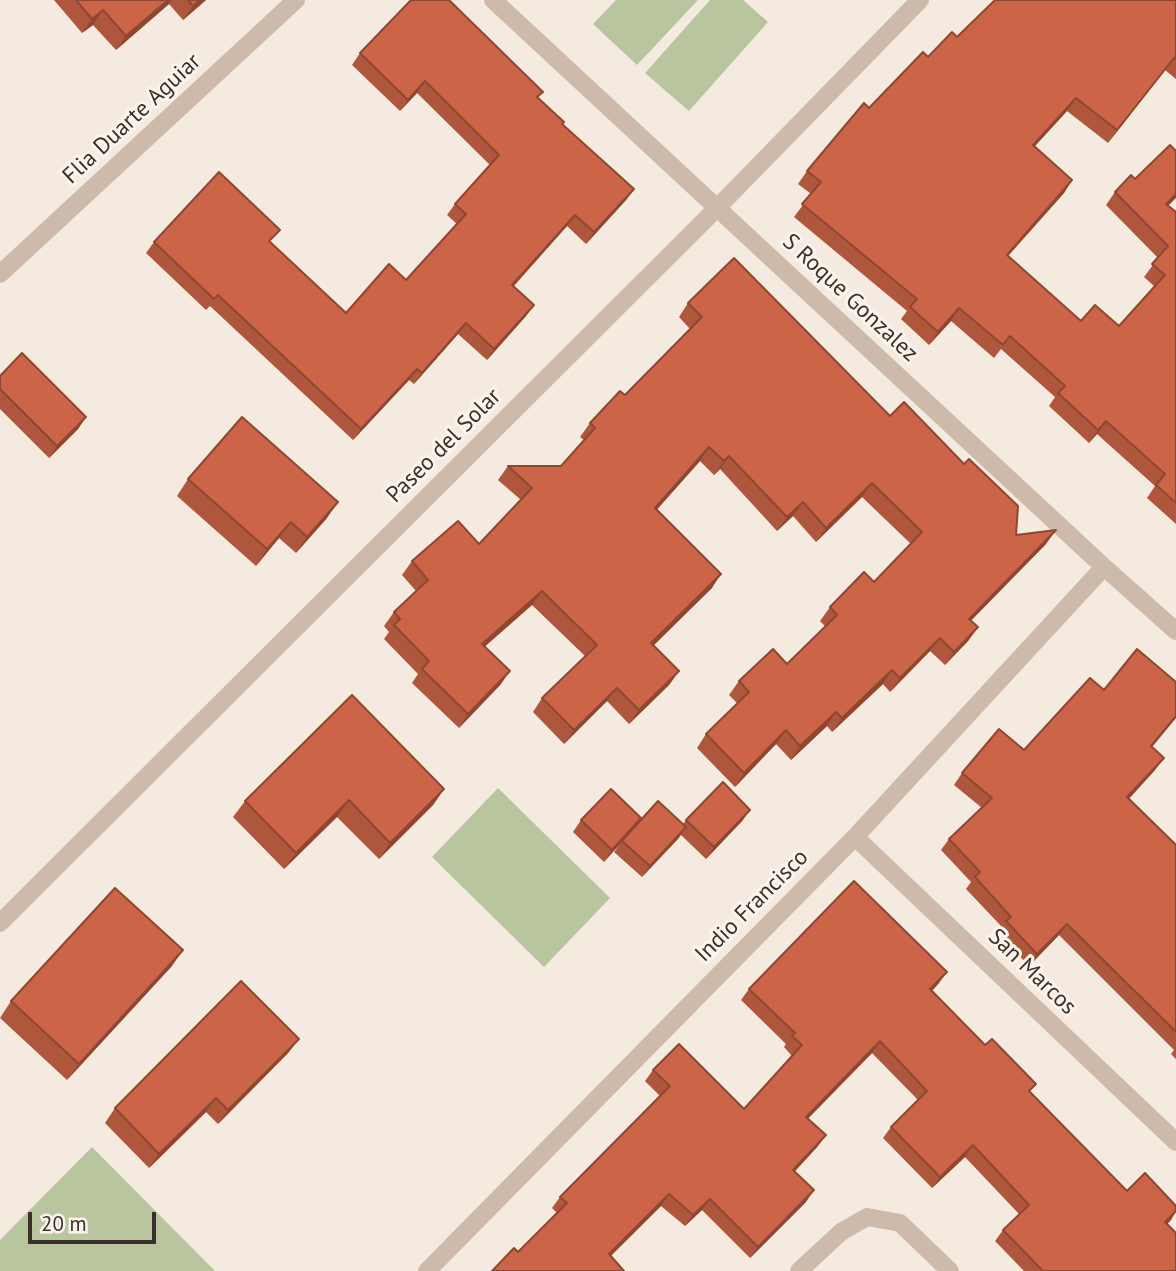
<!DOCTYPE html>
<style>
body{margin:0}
#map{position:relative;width:1176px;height:1271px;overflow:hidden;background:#f4eae0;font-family:"PT Sans",sans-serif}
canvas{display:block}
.scale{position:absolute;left:28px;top:1212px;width:128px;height:32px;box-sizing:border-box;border:4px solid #3b2f2a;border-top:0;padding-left:9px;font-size:21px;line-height:24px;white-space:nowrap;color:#3b2f2a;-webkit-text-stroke:5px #fbf4ed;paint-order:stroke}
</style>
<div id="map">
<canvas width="1176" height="1271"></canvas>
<div class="scale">20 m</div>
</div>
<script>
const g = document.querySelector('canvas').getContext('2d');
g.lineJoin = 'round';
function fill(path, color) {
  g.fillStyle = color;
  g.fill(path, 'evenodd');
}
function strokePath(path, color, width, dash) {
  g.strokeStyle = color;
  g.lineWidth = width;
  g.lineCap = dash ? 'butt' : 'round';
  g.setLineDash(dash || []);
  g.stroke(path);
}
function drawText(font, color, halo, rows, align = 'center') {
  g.font = font + ' "PT Sans",sans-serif';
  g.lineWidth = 6;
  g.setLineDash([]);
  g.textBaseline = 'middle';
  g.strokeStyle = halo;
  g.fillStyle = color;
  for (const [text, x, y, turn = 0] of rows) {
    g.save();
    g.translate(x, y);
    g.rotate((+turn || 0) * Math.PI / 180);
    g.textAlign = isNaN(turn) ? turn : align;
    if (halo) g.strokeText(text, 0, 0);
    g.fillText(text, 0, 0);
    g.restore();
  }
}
const green = new Path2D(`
 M616 0H698L637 65 593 24Z
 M710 0H743L768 22 689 111 645 73Z
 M498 788 610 898 544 967 432 857Z
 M92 1147 215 1271H0V1240Z`);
const minor = new Path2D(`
 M493 0 1104 567 1176 631
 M0 274 296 0
 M855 837 1176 1142
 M0 923 717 208 920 0
 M427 1271 855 837 1104 567
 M799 1271 841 1232 867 1217 900 1223 950 1271`);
const wall = new Path2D(`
 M54 0H206L183 20 169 4 116 50 93 25 82 33Z
 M1176 0V79L1165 70 1108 143 1067 111 1034 147 1072 180 1064 193 1008 256 1081 321 1119 326 1154 286 1144 277 1158 258 1106 205 1115 192 1168 206 1176 212V524L1147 498 1155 486 1097 434 1089 443 1049 406 1055 397 1001 349 994 358 951 321 929 345 901 319 907 311 794 217 811 194 798 184 807 171 869 108 928 57 957 37Z
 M360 53 538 98 562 124 634 189 626 200 586 244 567 226 514 286 534 305 526 316 487 360 458 334 414 384 409 380 353 440 210 306 206 310 146 253 154 242H271L346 313 406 280 457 224 447 215 455 204 490 165 417 93 400 111 352 65Z
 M688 303 890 416 1016 535 1046 544 971 620 978 627 968 641 945 665 930 651 890 692 883 684 832 732 827 726 791 760 776 744 735 787 697 748 706 734 737 703 729 695 739 681 787 664 826 627 820 621 830 607 874 582 911 544 862 497 816 542 793 516 777 531 720 469 714 475 700 461 657 509 712 588 653 645 679 671 669 685 629 724 607 701 564 744 533 712 542 698 585 656 532 605 485 646 501 684 459 728 412 683 418 674 384 639 389 632 384 626 394 612 416 591 402 575 412 561 479 544 521 500 498 480 508 466H561L584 440 580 437 590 423 625 395 690 329 679 317Z
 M0 376 86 417 78 429 49 458 0 409Z
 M188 479 327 518 296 553 279 538 256 566 177 496Z
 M1152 747 1155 770 1129 799 1176 845V1059L1171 1054 1174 1050 1059 935 1029 966 998 933 1002 927 966 889 971 882 941 850 949 839 982 808 954 785 962 773 1024 750Z
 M444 789 433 805 379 859 337 817 284 869 233 817 245 801Z
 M750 810 742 821 706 859 681 835 642 877 614 852 620 844 604 862 573 832 581 820 636 825 683 824 686 820Z
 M183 950 171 967 67 1080 0 1018 11 1001Z
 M939 983 932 991 1127 1191 1171 1220 1167 1224 1176 1271H1024L995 1241 1003 1230 1019 1214 965 1157 932 1188 883 1138 891 1127 918 1100 872 1053 807 1119 818 1146 795 1171 806 1202 750 1258 702 1210 685 1226 661 1206 611 1256 518 1252 557 1213 552 1208 560 1197 660 1096 645 1081 653 1070 744 1109 792 1056 784 1047 786 1044 741 1000 749 989Z
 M299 1039 288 1053 218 1124 206 1112 149 1168 105 1123 115 1108Z`);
const shadedWall = new Path2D(`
 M168 0H172L169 4 116 50 126 36Z
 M200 0H206L183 20 193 6Z
 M103 10 93 25 82 33 92 19Z
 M1174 58 1165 70 1108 143 1117 130Z
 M425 81 417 93 400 111 408 100Z
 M1076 98 1067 111 1024 158 1033 145Z
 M1072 180 1064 193 998 267 1007 255Z
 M634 189 626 200 586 244 594 232Z
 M1176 194V198L1157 217 1166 204Z
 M575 215 567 226 504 296 512 285Z
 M534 305 526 316 487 360 494 349Z
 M959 308 951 321 929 345 938 332Z
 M466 323 458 334 414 384 422 373Z
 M417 369 409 380 353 440 361 429Z
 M86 417 78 429 49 458 57 446Z
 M1106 421 1097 434 1089 443 1098 430Z
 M709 447 700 461 646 522 655 508Z
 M729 456 720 469 714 475 724 461Z
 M872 483 862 497 816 542 826 528Z
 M338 502 327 518 296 553 307 537Z
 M803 502 793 516 777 531 787 517Z
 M291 522 279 538 256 566 267 549Z
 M1056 530 1046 544 960 632 969 619Z
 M721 574 712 588 642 657 651 643Z
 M542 591 532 605 473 657 482 644Z
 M978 627 968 641 945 665 954 652Z
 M940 638 930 651 890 692 900 678Z
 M892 670 883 684 832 732 842 718Z
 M510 671 501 684 459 728 468 714Z
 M679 671 669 685 629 724 639 710Z
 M617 688 607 701 564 744 574 730Z
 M836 712 827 726 791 760 800 746Z
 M1176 716V718L1143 758 1151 746Z
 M786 730 776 744 735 787 744 773Z
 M1164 758 1155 770 1119 809 1127 797Z
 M444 789 433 805 379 859 390 843Z
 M349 800 337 817 284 869 296 853Z
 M750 810 742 821 706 859 714 847Z
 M641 818 633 829 604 862 612 850Z
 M686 827 678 839 642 877 650 866Z
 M1067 924 1059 935 1029 966 1037 954Z
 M183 950 171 967 67 1080 79 1064Z
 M947 972 939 983 922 1001 930 989Z
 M299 1039 288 1053 218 1124 228 1110Z
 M880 1041 872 1053 798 1129 806 1117Z
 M216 1098 206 1112 149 1168 159 1154Z
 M826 1135 818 1146 785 1182 793 1170Z
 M973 1145 965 1157 932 1188 940 1177Z
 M814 1190 806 1202 750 1258 758 1247Z
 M669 1194 661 1206 601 1265 609 1254Z
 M710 1199 702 1210 685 1226 693 1215Z
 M1176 1211 1171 1220 1157 1234 1165 1222Z`);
const building = new Path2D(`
 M76 0H168L126 36 103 10 92 19Z
 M188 0H200L193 6Z
 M411 0H449L543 92 537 97 564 122 562 124 634 189 594 232 575 215 512 285 534 305 494 349 466 323 422 373 417 369 361 429 218 295 214 299 154 242 219 172 280 230 269 241 346 313 389 264 406 280 466 214 455 204 499 155 425 81 408 100 360 53Z
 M995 0H1176V59L1174 58 1117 130 1076 98 1033 145 1072 180 1007 255 1081 321 1095 305 1119 326 1165 275 1152 264 1168 246 1115 192 1131 175 1135 179 1170 145 1176 151V194L1166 204 1176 212V503L1156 485 1165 474 1106 421 1098 430 1058 393 1065 386 1010 336 1003 345 959 308 938 332 910 307 917 299 802 204 821 182 807 171 864 103 869 108 923 52 928 57 952 32 957 37Z
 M734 258 890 416 904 402 964 464 969 459 1018 506 1016 535 1056 530 969 619 978 627 954 652 940 638 900 678 892 670 842 718 836 712 800 746 786 730 744 773 706 734 749 692 739 681 773 649 787 664 837 615 830 607 864 572 874 582 922 532 872 483 826 528 803 502 787 517 729 456 724 461 709 447 655 508 721 574 651 643 679 671 639 710 617 688 574 730 542 698 597 645 542 591 482 644 510 671 468 714 422 669 429 661 394 625 400 619 394 612 428 580 412 561 458 521 479 544 532 488 508 466H561L595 428 590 423 620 391 625 395 702 317 688 303Z
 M22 353 86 417 57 446 0 389V376Z
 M242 417 338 502 307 537 291 522 267 549 188 479Z
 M1137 649 1176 682V716L1151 746 1164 758 1127 797 1176 845V1032L1067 924 1037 954 1006 921 1011 917 975 877 980 872 949 839 992 798 962 773 999 729 1024 750 1090 678 1104 690Z
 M352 695 444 789 390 843 349 800 296 853 245 801Z
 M723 782 750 810 714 847 686 820Z
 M611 789 641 818 612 850 581 820Z
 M658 801 686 827 650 866 622 841Z
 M854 881 947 972 930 989 985 1045 992 1039 1036 1084 1029 1091 1127 1191 1145 1173 1176 1206V1211L1165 1222 1176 1233V1271H1043L1003 1230 1029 1205 973 1145 940 1177 891 1127 927 1091 880 1041 806 1117 826 1135 793 1170 814 1190 758 1247 710 1199 693 1215 669 1194 609 1254 624 1271H492L514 1248 518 1252 567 1203 560 1197 670 1086 653 1070 679 1044 744 1109 802 1045 792 1036 795 1033 749 989Z
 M115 888 183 950 79 1064 11 1001Z
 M241 981 299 1039 228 1110 216 1098 159 1154 115 1108Z`);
const streetNames = [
 ["Flia Duarte Aguiar",132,119,-43],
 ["S Roque Gonzalez",850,298,43],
 ["Paseo del Solar",444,446,-45],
 ["Indio Francisco",752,906,-45],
 ["San Marcos",1032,972,44]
];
fill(green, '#b9c59e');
strokePath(minor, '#cebaab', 18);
fill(wall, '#af573d');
fill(shadedWall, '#8f4732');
fill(building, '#cc6547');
strokePath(building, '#8f4732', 2);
drawText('23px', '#3b2f2a', '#fbf4ed', streetNames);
</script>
